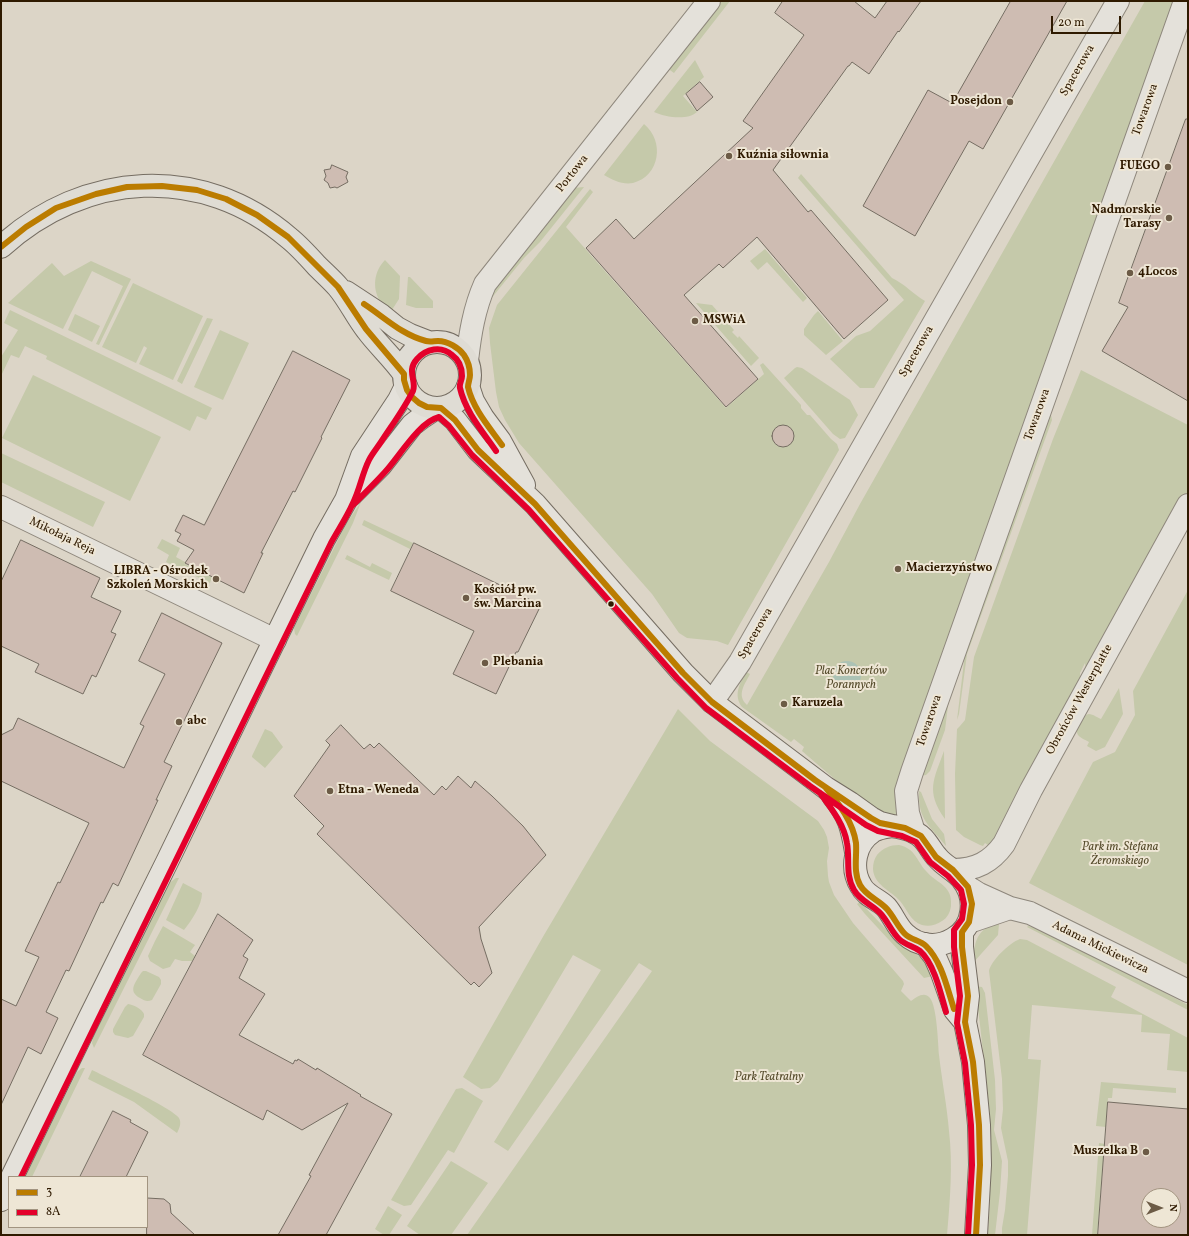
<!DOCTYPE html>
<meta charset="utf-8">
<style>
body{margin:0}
#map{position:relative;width:1189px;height:1236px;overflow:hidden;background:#dcd5c7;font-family:Vollkorn,serif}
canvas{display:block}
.frame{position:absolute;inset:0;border:2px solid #2f1a00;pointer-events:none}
.legend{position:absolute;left:8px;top:1176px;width:140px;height:52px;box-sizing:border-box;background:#eee6d5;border:1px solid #a29480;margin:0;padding:5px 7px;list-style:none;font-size:12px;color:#2f1a00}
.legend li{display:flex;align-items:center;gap:8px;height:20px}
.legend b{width:20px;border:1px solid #a29480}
.north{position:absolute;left:1141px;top:1188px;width:40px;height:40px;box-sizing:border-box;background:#eee6d5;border:1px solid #a29480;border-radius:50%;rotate:90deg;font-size:11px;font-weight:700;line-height:16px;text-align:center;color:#2f1a00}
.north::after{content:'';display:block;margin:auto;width:14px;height:18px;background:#6c5b46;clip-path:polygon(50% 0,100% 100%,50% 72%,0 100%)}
.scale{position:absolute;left:1051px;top:16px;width:70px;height:18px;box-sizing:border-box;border:2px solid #2f1a00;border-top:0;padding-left:5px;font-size:12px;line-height:14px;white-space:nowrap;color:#2f1a00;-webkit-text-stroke:3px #eee6d5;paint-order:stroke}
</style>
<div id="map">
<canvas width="1189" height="1236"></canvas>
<div class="frame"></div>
<ul class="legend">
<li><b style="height:5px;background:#bb7c00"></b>3</li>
<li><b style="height:5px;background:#e4002b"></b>8A</li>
</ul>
<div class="north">N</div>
<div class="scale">20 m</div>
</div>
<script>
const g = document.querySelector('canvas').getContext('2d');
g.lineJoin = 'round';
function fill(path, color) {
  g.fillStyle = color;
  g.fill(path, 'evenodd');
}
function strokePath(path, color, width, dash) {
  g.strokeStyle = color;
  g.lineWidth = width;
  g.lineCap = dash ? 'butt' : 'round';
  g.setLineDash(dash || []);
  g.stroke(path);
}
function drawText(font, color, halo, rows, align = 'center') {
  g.font = font + ' Vollkorn,serif';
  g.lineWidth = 4;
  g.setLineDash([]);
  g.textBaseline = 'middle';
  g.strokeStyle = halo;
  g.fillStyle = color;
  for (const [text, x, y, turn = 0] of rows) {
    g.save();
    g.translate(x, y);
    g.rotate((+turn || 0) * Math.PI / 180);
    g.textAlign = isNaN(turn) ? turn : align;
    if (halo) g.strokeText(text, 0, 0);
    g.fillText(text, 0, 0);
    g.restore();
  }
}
const green = new Path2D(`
 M721 1H730L674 73 667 68Z
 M1145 1H1174L897 813 894 815 893 814 883 813 866 806 802 751 804 747 794 739 791 742 742 707C733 695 740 683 746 672L750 674C745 684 736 695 747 705L829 562 860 504Z
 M695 60 704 77 683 96 697 112C687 121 665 117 654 112Z
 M644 124C665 141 660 176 633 183 623 185 612 180 604 175Z
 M801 174 892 278C905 284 913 294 925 301L874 388H860L830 359 856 336 870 331 904 300 798 178Z
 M584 187 540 242 524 258 490 300 494 291 573 188Z
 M590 189 593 192 566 227 726 408 764 374 760 365 763 363 801 405V408L807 415H810L831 439 837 444 839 450 728 645 717 641 687 638 679 633 652 594 519 443 505 420 499 407 496 392 490 343 489 328 497 305Z
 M765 249 807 298 803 302 767 262 758 270 750 261Z
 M385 260 400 276 399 299 390 313C387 309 382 305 380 301 372 288 374 271 385 260Z
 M91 261 131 279 99 345 96 344 123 286 92 271 63 329 8 303 52 263 64 276Z
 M408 277H410L433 301V308H416L406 305Z
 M133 283 203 316 173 380 139 364 147 348 144 346 136 363 102 347Z
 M696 303 712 305 734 330 732 332 738 338 739 336 759 358 751 366Z
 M10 310 212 408 206 420 197 416 190 431 46 359 47 356 25 346 19 358 11 355 1 376V357L18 330 4 323Z
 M818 311 843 341 826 355 804 335V329L814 315Z
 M75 314 100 326 92 342 68 330Z
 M207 318 213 319 182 384 177 381Z
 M220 330 249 343 223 400 194 387Z
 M797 367 802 368 850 400 858 415 845 438 840 439 833 434 784 378 795 368Z
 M1081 370 1188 425V479L1187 481 1188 491 1086 674 1085 663 1080 673 1081 685 991 847 985 843 983 846 980 845 964 837 956 830 955 774 957 729 960 726 965 720 974 657 1053 439Z
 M33 375 161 437 130 501 2 438Z
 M1048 413 1051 415 1052 420 967 654 959 714 957 720 966 645Z
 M1 453 105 502 93 527 1 482Z
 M361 502 353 523 297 636 295 634 294 628 346 524Z
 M364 520 413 543 410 549 362 525Z
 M162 539 180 548 176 557 185 562V564L212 577 210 583 166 562 169 555 157 548Z
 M347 555 370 567 372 563 392 573 389 580 345 559Z
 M1188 590V965L1029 883 1093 762 1115 752 1135 715 1133 691Z
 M1119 688 1123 714 1105 747 1096 751 1087 746 1089 742C1086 740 1080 738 1078 735 1074 729 1083 714 1089 714 1093 714 1098 718 1101 719Z
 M950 690 945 730 930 771 926 775 920 776Z
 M678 709 710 741 818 821 824 830 827 837 829 848 827 861 828 876 829 882 834 895 853 923 903 981 904 984 901 991 911 1001C917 997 924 991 930 998 937 1007 938 1043 939 1055 942 1081 947 1106 949 1131 953 1165 950 1201 947 1235H467L652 971 639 963 508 1151 494 1142 601 970 573 955 498 1081 490 1088 481 1089 463 1077 544 935Z
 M265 729 272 732 283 747 265 768 252 757V756Z
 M944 751 945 819C925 791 934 779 944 751Z
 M919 791 921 792 932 819 944 834 946 846C929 825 918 820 919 791Z
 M899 845C916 849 916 860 926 871 937 884 953 885 951 906 950 913 947 918 942 921 936 925 929 927 922 925 910 921 907 909 900 901 890 890 874 885 873 869 873 864 874 859 877 855 883 848 890 845 899 845Z
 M176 878H179L94 1048 92 1043 93 1038 168 884Z
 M183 883 202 893C202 905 192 920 184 930L166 920Z
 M860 902 903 947 913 952 924 960 933 976 924 978 865 914 857 904Z
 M999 924 998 935 973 963C974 944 976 927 999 924Z
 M163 926 195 945 190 952 195 956 192 961H182L175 959 170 967 163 969 150 961 148 956 155 941Z
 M1028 926 1040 929 1054 935 1188 1005V1010L1027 927Z
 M1020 939 1027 940 1116 987 1111 997 1188 1038V1072L1167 1070 1170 1034 1141 1032 1142 1015 1032 1005 1028 1059 1041 1060 1027 1235H1002V1228L1005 1210 1008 1176V1161L1001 1128 1003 1109 1002 1079 989 971C991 961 1009 943 1020 939Z
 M143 971H146L159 977 161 980V984L152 1000C147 1002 145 1001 140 998 127 991 136 982 141 973Z
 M974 986 982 987 985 993 995 1080 996 1109 994 1130 1002 1161 1000 1192 995 1235H988C993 1169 990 1109 982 1043 980 1024 978 1005 974 986Z
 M128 1004C134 1005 142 1009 144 1014V1017L133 1036 128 1038 115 1035 113 1032V1029L125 1007Z
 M82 1068H85L32 1177H25L77 1072Z
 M92 1070C106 1077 174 1109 179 1118 182 1123 179 1129 177 1133L134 1102 88 1079Z
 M1101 1082 1176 1088V1093L1113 1088 1112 1098H1108L1106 1127 1096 1126Z
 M462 1088 483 1101 454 1153 448 1150 411 1205 404 1206 391 1200 456 1089Z
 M1099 1143 1105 1144 1097 1235H1092Z
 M451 1161 488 1183 451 1235H420L407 1226Z
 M388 1206 402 1215 389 1235H384L375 1229Z`);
const water = new Path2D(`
 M833 675a14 14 0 1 1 28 0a14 14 0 1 1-28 0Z`);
const building = new Path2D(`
 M783 1H854L875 18 887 1H921L899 32 898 31 869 74 852 62 849 66H848L773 170 808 212 811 210 888 300 844 339 757 237 723 268 719 264 684 295 758 379 726 407 586 248 616 219 634 239 753 128 743 121 804 35 775 13Z
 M1011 1H1067L983 149 969 141 915 236 863 206 928 90 952 103Z
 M700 82 713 97 697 111 686 94Z
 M1186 119H1188V401L1102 351 1128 307 1119 303Z
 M332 165 348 172 346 177 348 182 337 188 335 187 330 188 328 183 324 180 326 176 324 170 330 169Z
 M293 351 350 380 321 437 322 438 295 492 293 491 261 553H263L244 593 185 563 194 550 177 541 181 534 175 531 183 515 204 525Z
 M772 436a11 11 0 1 1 22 0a11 11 0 1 1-22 0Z
 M21 540 100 578 91 597 121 611 111 632 116 634 96 677 92 675 83 694 35 672 39 664 1 646V582Z
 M414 543 541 605 518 652H516L496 694 453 674 474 631 391 591Z
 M162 613 222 643 164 762 172 766 156 800H158L118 886 113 883 103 903 101 902 69 971 66 970 46 1012 58 1018 41 1054 28 1047 1 1105V999L16 1006 39 957 25 951 58 882 60 883 89 823 1 781V735L13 729 18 718 124 768 144 726 140 724 165 674 139 661Z
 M341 725 364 749 370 744 374 748 379 743 434 795 442 786 446 790 458 776 471 788 475 781 492 796 523 826 546 855 479 927 481 939 492 973 479 987 474 982 471 985 317 834 324 826 294 796 330 745 326 741Z
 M218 914 253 940 243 956 248 959 239 978 265 994 239 1035 293 1064 295 1060 297 1061 298 1059 316 1070 317 1068 361 1095 360 1096 392 1114 326 1235H278L311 1176 309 1175 348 1103 302 1130 267 1110 263 1120 143 1055Z
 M1108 1102 1188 1109V1235H1098ZM1149 1196H1173V1220H1149Z
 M113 1111 131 1120 130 1122 148 1132 126 1177H80Z
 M147 1198 164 1199 170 1204 171 1213 195 1235H147Z`);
const street = new Path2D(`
 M467 361C470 334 474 309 485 284L709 1
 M1 507 275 640
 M712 702 740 662 1118 1
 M914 832 908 813 906 791 912 772 1185 1
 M953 870C976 870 991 862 1004 844L1031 790 1188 505
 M968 887 979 894 1010 908 1030 913 1188 991
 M969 922 1010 908`);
const secondary = new Path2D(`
 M468 386 473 401 483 418 500 441 524 485
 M441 408 455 420 478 450 535 504 683 673 712 702 826 788 850 803 871 818 880 823 892 826
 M351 495 380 466 412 425 421 418 436 408
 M833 796C849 815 852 828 856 852
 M892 826C906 828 918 831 926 842 930 847 933 853 937 857 944 866 955 870 962 879 977 897 975 927 953 939 938 948 919 947 905 934 897 927 893 915 886 907 878 899 866 896 861 886 850 868 855 843 872 832 877 828 886 827 892 826Z
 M962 932V947L968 996 965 1022 973 1062 979 1125 980 1165 976 1235
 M925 944 935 957 942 973 955 1010 965 1022
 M12 1177 88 1021 167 862 260 670 324 539 346 500 362 456 399 400 406 386
 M1 1200 9 1184`);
const primary = new Path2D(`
 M1 247C84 171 202 163 289 238 299 246 308 256 317 266 324 273 332 280 338 287 349 300 356 316 367 330 378 345 393 358 404 374
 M346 292 381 315 397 328 410 335 428 342
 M404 375a33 33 0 1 1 66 0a33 33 0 1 1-66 0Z`);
const bus1 = new Path2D(`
 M1 247 26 227 56 208 96 194 127 187 162 186 197 190 226 199 257 215 288 237 338 287 366 329 404 374V380L407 390 412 397 419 403 427 407 441 408 455 420 478 450 535 504 683 673 712 702 815 780 871 818 880 823 905 828 921 836 936 857 953 870 968 887 972 904 969 922 962 932V947L968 996 965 1022 973 1062 979 1125 980 1165 976 1235
 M364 304C384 317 402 335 426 341 430 342 434 341 438 341 448 341 459 348 464 355 468 361 470 368 470 375 470 379 468 383 468 387 473 409 490 428 502 445
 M826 788C839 804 853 822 856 843 857 857 853 872 860 885 866 896 879 900 887 909 894 917 898 927 905 934 911 940 920 940 926 946 942 962 947 988 954 1009`);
const bus2 = new Path2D(`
 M352 506C363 495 374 484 385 472 399 457 419 422 439 417L449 426 472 455 529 510 677 678 706 708 810 786 866 825 878 831 902 836 916 842 930 862 948 876 961 890 964 904 963 912 962 919 954 930V947L960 996 957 1023 965 1063 971 1125 972 1165 968 1235
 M820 793C831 808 844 824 847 843 850 859 845 875 854 890 860 901 873 905 881 914 888 922 892 932 899 939 905 945 913 946 920 951 934 963 941 994 946 1012
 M21 1177 331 543C338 530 347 517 353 503 360 489 362 474 369 460 372 454 377 448 381 442 392 425 404 409 413 391 417 381 406 371 417 359 426 349 441 345 452 355 459 360 462 368 462 376 462 380 459 384 460 388 465 411 483 432 496 451`);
const markers = [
 [1010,102,4,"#6c5b46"],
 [729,156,4,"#6c5b46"],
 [1168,167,4,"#6c5b46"],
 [1169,218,4,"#6c5b46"],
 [1130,273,4,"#6c5b46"],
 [695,321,4,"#6c5b46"],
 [898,569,4,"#6c5b46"],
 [216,579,4,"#6c5b46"],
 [466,598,4,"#6c5b46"],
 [611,604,3.5,"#2f1a00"],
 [485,663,4,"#6c5b46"],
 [784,704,4,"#6c5b46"],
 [179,722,4,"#6c5b46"],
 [330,791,4,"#6c5b46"],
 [1146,1152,4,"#6c5b46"]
];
const streetNames = [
 ["Spacerowa",1078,71,-60],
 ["Towarowa",1146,110,-70],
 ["Portowa",573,174,-52],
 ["Spacerowa",917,352,-60],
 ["Towarowa",1038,415,-70],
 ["Mikołaja Reja",62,537,26],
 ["Spacerowa",756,634,-60],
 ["Obrońców Westerplatte",1080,700,-61],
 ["Towarowa",930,721,-71],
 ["Adama Mickiewicza",1100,948,26]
];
const poiNames = [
 ["Posejdon",1002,102,"right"],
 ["Kuźnia siłownia",737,156],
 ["FUEGO",1160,167,"right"],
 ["Nadmorskie",1161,211,"right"],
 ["Tarasy",1161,225,"right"],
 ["4Locos",1138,273],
 ["MSWiA",703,321],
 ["Macierzyństwo",906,569],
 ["LIBRA - Ośrodek",208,572,"right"],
 ["Szkoleń Morskich",208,586,"right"],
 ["Kościół pw.",474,591],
 ["św. Marcina",474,605],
 ["Plebania",493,663],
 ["Karuzela",792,704],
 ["abc",187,722],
 ["Etna - Weneda",338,791],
 ["Muszelka B",1138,1152,"right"]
];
const parkNames = [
 ["Plac Koncertów",851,672],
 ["Porannych",851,686],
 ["Park im. Stefana",1120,848],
 ["Żeromskiego",1120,862],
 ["Park Teatralny",769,1078]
];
fill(green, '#c5c9aa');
fill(water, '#abc2b5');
fill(building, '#cebcb2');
strokePath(building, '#756d62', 1);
strokePath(street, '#8e877c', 24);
strokePath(secondary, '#756d62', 24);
strokePath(primary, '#756d62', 24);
strokePath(street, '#e4e1da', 22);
strokePath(secondary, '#e4e1da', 22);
strokePath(primary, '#dfdcd4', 22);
strokePath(bus1, '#bb7c00', 6);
strokePath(bus2, '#e4002b', 6);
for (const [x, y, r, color] of markers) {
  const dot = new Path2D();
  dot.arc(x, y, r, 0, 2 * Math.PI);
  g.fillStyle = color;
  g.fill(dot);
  strokePath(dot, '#eee6d5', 1.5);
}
drawText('12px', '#2f1a00', '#eee6d5', streetNames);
drawText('bold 12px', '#2f1a00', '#eee6d5', poiNames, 'left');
drawText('italic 12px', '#564c2c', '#eee6d5', parkNames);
</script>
